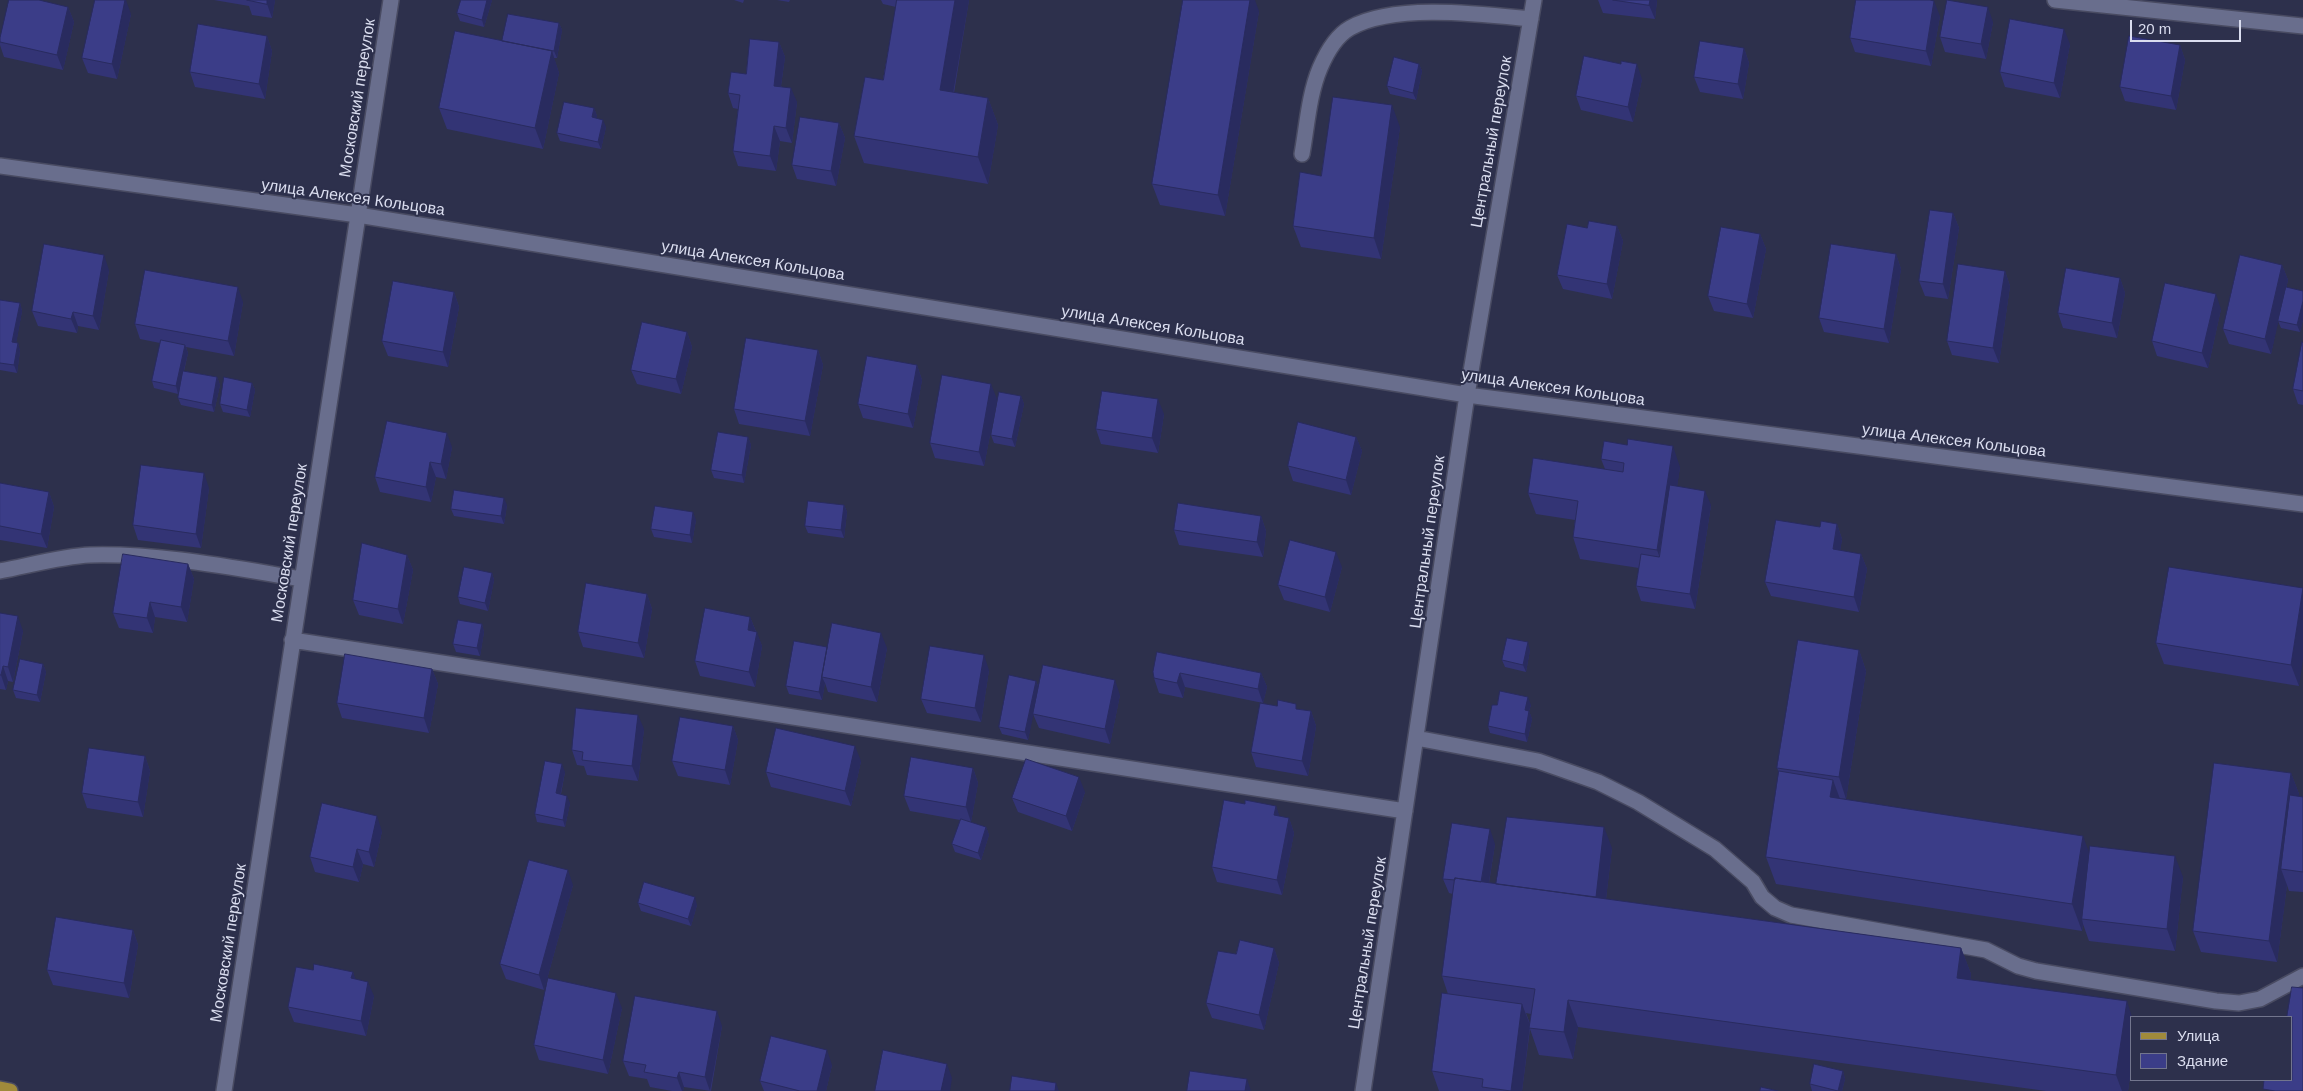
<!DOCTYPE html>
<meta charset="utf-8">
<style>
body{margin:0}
#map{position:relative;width:2303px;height:1091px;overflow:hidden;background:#2d304c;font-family:Arial,sans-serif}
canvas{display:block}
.legend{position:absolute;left:2130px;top:1016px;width:162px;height:65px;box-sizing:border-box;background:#2d304c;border:1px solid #72758d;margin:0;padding:6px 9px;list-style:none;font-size:15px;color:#daddef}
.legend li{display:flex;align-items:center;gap:10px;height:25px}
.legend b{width:25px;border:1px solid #72758d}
.scale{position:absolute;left:2130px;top:20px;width:111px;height:22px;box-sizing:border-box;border:2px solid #daddef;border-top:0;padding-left:6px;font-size:15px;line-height:18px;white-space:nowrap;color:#daddef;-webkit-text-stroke:4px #2d304c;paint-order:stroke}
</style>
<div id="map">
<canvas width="2303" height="1091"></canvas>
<ul class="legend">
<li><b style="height:6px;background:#a08a3b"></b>Улица</li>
<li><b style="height:14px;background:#3b3d88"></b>Здание</li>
</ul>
<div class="scale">20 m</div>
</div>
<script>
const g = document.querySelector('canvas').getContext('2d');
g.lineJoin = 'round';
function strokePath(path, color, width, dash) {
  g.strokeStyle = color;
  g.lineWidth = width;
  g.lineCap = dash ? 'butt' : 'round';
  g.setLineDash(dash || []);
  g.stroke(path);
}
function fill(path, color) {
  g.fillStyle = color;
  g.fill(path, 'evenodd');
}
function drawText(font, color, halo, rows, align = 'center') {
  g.font = font + ' Arial,sans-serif';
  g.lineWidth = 4;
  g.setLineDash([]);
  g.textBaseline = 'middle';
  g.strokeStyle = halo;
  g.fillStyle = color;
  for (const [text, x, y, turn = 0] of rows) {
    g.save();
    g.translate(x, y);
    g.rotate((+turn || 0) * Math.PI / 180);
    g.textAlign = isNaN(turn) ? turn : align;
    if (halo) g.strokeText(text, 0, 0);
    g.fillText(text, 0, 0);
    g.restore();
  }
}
const minor = new Path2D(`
 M2055 0 2303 26
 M1302 154C1307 126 1309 94 1320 68 1326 54 1336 36 1350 28 1394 3 1481 14 1531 19
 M0 166 358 215 1467 395 2303 504
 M0 571C27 566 63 556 90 555 159 553 234 568 302 579
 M292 640 1405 811
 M1416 738 1538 761 1598 782 1638 802 1715 849 1753 882 1762 897 1775 908 1791 915 1986 950 2018 966 2036 971 2216 1001 2239 1003 2260 999 2303 976
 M224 1091 391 0
 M1363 1091 1467 395 1534 0`);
const major = new Path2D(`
 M0 1089 10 1091`);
const wall = new Path2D(`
 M214 0H275L272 18 252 15 249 6Z
 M492 0 484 27 460 21 457 13Z
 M734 0H744L743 3Z
 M777 0H790L789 2Z
 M881 0H969L954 93 988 98 998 125 988 184 864 163 854 136 883 80 896 7 883 4Z
 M1598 0H1657L1655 19 1603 13Z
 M68 7 74 22 63 70 4 57 0 45V38Z
 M1259 11 1225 216 1160 205 1152 184Z
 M131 14 117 79 88 73 82 58Z
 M1940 16 1931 66 1855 52 1850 38Z
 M1993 22 1986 59 1945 52 1940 37Z
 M559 23 562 30 557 58H554L559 73 543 149 447 129 439 108 502 41Z
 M267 36 272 51 265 99 195 87 190 72Z
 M779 42 785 57 781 86 797 102 792 143 780 141 776 171 738 166 733 151 738 109 733 108 728 93 746 74Z
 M2070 44 2060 98 2005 87 2000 72Z
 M2180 45 2185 60 2176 110 2125 101 2120 87Z
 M1744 48 1749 63 1743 99 1700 92 1694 77Z
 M1419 64 1422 71 1416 100 1390 94 1387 86Z
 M1642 79 1633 122 1581 110 1576 96Z
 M594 108 597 116 596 118 606 127 601 149 560 141 557 133Z
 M839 123 845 138 836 186 797 179 792 165Z
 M1400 127 1381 259 1301 247 1293 226 1321 176Z
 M1953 213 1959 228 1948 299 1925 296 1919 281Z
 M1617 226 1623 241 1612 299 1563 289 1557 275 1587 228Z
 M1760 234 1766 249 1753 318 1714 311 1708 296Z
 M1896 254 1901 269 1889 343 1824 332 1819 318Z
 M2282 265 2288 280 2283 302 2303 291V320L2300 332 2281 328 2278 321 2271 354 2229 344 2223 329Z
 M109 270 99 330 78 326 77 333 38 326 32 311Z
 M2005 271 2010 286 1999 363 1952 355 1947 341Z
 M2120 278 2125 293 2117 338 2063 328 2058 313Z
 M454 292 459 307 448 367 388 356 382 341Z
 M0 300 20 303 22 311 16 343H18L20 351 17 373 0 370Z
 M243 302 234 356 186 347 188 353 184 371 217 377 220 385 214 412 181 405 178 398 181 384 178 394 154 388 152 381 160 343 140 339 135 324Z
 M2221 309 2208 368 2157 356 2152 341Z
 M687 332 692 347 681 394 637 384 631 370Z
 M2303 343V405L2298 404 2293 389Z
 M818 350 823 365 810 436 739 424 734 409Z
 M917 365 922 380 913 428 863 418 858 404Z
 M252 383 255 390 250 417 223 412 220 404Z
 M1021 396 1024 404 1015 447 994 443 991 435Z
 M997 399 984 466 935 458 930 443Z
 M1164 414 1158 453 1101 444 1096 429Z
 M748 437 751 445 744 483 714 478 711 470Z
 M1356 437 1362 451 1351 495 1293 481 1288 466Z
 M452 447 446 479 436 477 431 502 380 492 375 477Z
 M1601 459 1680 467 1677 486 1711 505 1695 609 1641 601 1636 586 1639 568 1580 559 1573 537 1575 520 1536 514 1528 493 1605 469Z
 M0 483 49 492 54 507 47 548 0 540Z
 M209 488 201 548 138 540 133 525Z
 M507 505 504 524 454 516 451 509Z
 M844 505 847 512 844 538 808 533 805 526Z
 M1261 516 1266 531 1263 557 1179 545 1174 530Z
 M696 520 692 543 654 537 651 529Z
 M1837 524 1842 539 1840 551 1861 554 1867 569 1859 612 1771 596 1765 582 1820 527Z
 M407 555 413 570 403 624 359 615 353 600Z
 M188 564 194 579 187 622 155 617 153 633 119 628 113 613Z
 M1342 567 1330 612 1284 600 1278 585Z
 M492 573 494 580 488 611 460 604 458 597Z
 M2303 588 2299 686 2164 664 2156 643Z
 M647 594 652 609 644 658 583 647 578 632Z
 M0 613 23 631 13 682 8 681 6 690 0 689Z
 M750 617 762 646 755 687 700 676 695 661Z
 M482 624 484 632 480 656 456 652 453 644Z
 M887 648 877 702 828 692 825 683 822 700 789 694 786 686 828 649Z
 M1530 650 1526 672 1505 667 1502 660Z
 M1859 650 1866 671 1846 799 1840 798 2089 854 2183 877 2175 951 2089 941 2083 924 2082 931 1776 884 1766 857 1779 772 1777 768Z
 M1157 652 1261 673 1267 687 1263 703 1185 687 1183 698 1159 693 1154 678Z
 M43 664 46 672 40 702 16 698 13 690Z
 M432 669 438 684 429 733 342 718 337 703Z
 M989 670 981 722 927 713 921 699Z
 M1036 681 1039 688 1120 695 1110 744 1039 728 1033 714 1028 740 1002 734 999 727Z
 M1497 705H1531L1529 711 1532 719 1527 742 1490 733 1488 726Z
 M1298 709 1311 711 1316 726 1308 776 1256 767 1251 752Z
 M733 726 738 740 730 785 678 776 672 761Z
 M644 729 638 781 587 775 584 766 577 765 572 750Z
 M145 756 150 771 143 817 87 808 82 793Z
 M861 761 851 806 771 787 766 772Z
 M973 768 978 783 971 822 966 821 986 827 989 835 981 860 955 852 952 844 960 820 910 811 904 796Z
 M565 772 561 794 570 803 565 827 537 822 535 814Z
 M2291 773 2299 794 2298 796 2303 797V892L2289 891 2287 885 2277 962 2201 952 2193 931Z
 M1085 792 1072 831 1018 812 1012 798Z
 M1245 804 1276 806 1279 816 1289 818 1294 833 1282 895 1217 882 1212 867Z
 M382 831 374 867 363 864 359 882 315 872 310 857Z
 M1495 844 1489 883 1496 884 1612 848 1606 899 1961 948 1971 974 1970 980 2132 1017V1061L2128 1091H2046L1578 1027 1573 1059 1539 1055 1530 1029 1522 1091H1439L1432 1071 1448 994 1442 976 1453 894 1449 893 1443 879ZM1526 1013 1531 1014 1530 1024Z
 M573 885 544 990 506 979 500 964Z
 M638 903 697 905 691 926 641 911Z
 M133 930 138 945 129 998 53 985 47 970Z
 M1274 948 1279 963 1264 1030 1212 1018 1206 1003 1236 954Z
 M313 970 353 972 355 979 374 996 366 1036 294 1022 288 1007Z
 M622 1008 608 1074 539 1060 534 1045Z
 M722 1026 711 1091 684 1087 683 1091H672L650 1087 647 1079 629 1076 623 1061Z
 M832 1065 826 1091H764L760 1081Z
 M1843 1071 1845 1079 1842 1091H1812L1810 1084Z`);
const shadedWall = new Path2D(`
 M125 0H126L131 14 117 79 112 64Z
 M267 0H275L272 18 267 4Z
 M487 0H492L484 27 482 20Z
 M955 0H969L949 117 940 90Z
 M1250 0H1255L1259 11 1225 216 1218 195Z
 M1650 0H1657L1655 19 1649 5Z
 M1934 1 1940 16 1931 66 1926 51Z
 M68 7 74 22 63 70 57 55Z
 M1988 7 1993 22 1986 59 1981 44Z
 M559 23 562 30 557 58 554 51Z
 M2064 29 2070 44 2060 98 2054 83Z
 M267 36 272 51 265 99 259 84Z
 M779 42 785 57 779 100 774 86Z
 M2180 45 2185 60 2176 110 2171 96Z
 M1744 48 1749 63 1743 99 1738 84Z
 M552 51 559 73 543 149 535 128Z
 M1419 64 1422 71 1416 100 1413 93Z
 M1637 64 1642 79 1633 122 1628 107Z
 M791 88 797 102 792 143 786 128Z
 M988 98 998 125 988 184 978 157Z
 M1392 105 1400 127 1381 259 1374 238Z
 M594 108 597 116 595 125 592 117Z
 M603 120 606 127 601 149 598 142Z
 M839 123 845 138 836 186 831 171Z
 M774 126 780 141 776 171 770 156Z
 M1953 213 1959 228 1948 299 1943 284Z
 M1617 226 1623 241 1612 299 1607 284Z
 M1760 234 1766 249 1753 318 1747 304Z
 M1896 254 1901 269 1889 343 1884 329Z
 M104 255 109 270 99 330 93 316Z
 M2282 265 2288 280 2271 354 2265 339Z
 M2005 271 2010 286 1999 363 1993 348Z
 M2120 278 2125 293 2117 338 2112 323Z
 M238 287 243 302 234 356 228 341Z
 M454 292 459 307 448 367 443 352Z
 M2216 294 2221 309 2208 368 2202 353Z
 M2303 301V320L2300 332 2297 325Z
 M20 303 22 311 15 350 12 342Z
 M73 312 78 326 77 333 71 319Z
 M687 332 692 347 681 394 676 379Z
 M18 343 20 351 17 373 14 365Z
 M185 345 188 353 178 394 176 386Z
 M818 350 823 365 810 436 805 421Z
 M917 365 922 380 913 428 908 414Z
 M217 377 220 385 214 412 212 405Z
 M252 383 255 390 250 417 247 410Z
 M991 384 997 399 984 466 979 452Z
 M1021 396 1024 404 1015 447 1012 439Z
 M1158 399 1164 414 1158 453 1152 438Z
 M447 433 452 447 446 479 441 464Z
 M748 437 751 445 744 483 742 475Z
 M1356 437 1362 451 1351 495 1346 480Z
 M1673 446 1680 467 1665 572 1657 550Z
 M430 462 436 477 431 502 426 487Z
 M204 473 209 488 201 548 196 534Z
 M1705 491 1711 505 1695 609 1690 594Z
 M49 492 54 507 47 548 41 534Z
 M504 498 507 505 504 524 501 516Z
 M844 505 847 512 844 538 841 530Z
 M693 512 696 520 692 543 690 535Z
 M1261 516 1266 531 1263 557 1257 542Z
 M1837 524 1842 539 1838 564 1833 549Z
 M1336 552 1342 567 1330 612 1325 597Z
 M1861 554 1867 569 1859 612 1854 597Z
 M407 555 413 570 403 624 398 609Z
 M188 564 194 579 187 622 181 607Z
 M492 573 494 580 488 611 485 603Z
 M2303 589V660L2299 686 2291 665Z
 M647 594 652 609 644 658 638 643Z
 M150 602 155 617 153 633 147 618Z
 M18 616 23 631 13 682 8 667Z
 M750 617 756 632 748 630Z
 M482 624 484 632 480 656 477 648Z
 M757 632 762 646 755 687 749 672Z
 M881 633 887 648 877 702 871 687Z
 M1528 642 1530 650 1526 672 1523 665Z
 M827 647 830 654 822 677 825 683 822 700 819 692Z
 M1859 650 1866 671 1846 799 1839 777Z
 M984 655 989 670 981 722 975 708Z
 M43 664 46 672 40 702 37 695Z
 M3 666 8 681 6 690 1 675Z
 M432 669 438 684 429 733 424 718Z
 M1180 673 1185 687 1183 698 1177 683Z
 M1261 673 1267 687 1263 703 1258 689Z
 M1115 680 1120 695 1110 744 1105 729Z
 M1036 681 1039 689 1028 740 1025 732Z
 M1528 697 1531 705 1529 711 1532 719 1527 742 1525 734V710Z
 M1311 711 1316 726 1308 776 1302 761Z
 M638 715 644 729 638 781 632 766Z
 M733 726 738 740 730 785 725 770Z
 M855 746 861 761 851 806 845 791Z
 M145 756 150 771 143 817 138 802Z
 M562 764 565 772 559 801 556 793Z
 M973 768 978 783 971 822 966 807Z
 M2291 773 2299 794 2289 870 2281 869 2287 885 2277 962 2269 941Z
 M1079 777 1085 792 1072 831 1066 816Z
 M1833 780 1843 807 1830 797Z
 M567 796 570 803 565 827 563 820Z
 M1276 806 1281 821 1274 815Z
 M377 816 382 831 374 867 369 852Z
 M1289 818 1294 833 1282 895 1277 880Z
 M986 827 989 835 981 860 978 853Z
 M1604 827 1612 848 1603 924 1595 903Z
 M1490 829 1495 844 1486 900 1481 885Z
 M2083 836 2093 863 2082 919 2083 924 2082 931 2072 904Z
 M357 849 363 864 359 882 353 867Z
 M2175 856 2183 877 2175 951 2167 929Z
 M568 870 573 885 544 990 539 975Z
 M695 897 697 905 691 926 688 919Z
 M133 930 138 945 129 998 124 983Z
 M1274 948 1279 963 1264 1030 1259 1015Z
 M1961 948 1971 974 1967 1005 1957 978Z
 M353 972 358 986 351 978Z
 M368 982 374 996 366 1036 361 1021Z
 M616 993 622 1008 608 1074 603 1060Z
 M1568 1000 1578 1027 1573 1059 1564 1032Z
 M2127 1001 2132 1017V1061L2128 1091H2122L2116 1075Z
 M1522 1004 1530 1025 1522 1091H1511Z
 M717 1011 722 1026 710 1091 705 1077Z
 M827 1050 832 1065 826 1091H817Z
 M947 1064 952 1078 950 1091H941Z
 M1843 1071 1845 1079 1842 1091H1838Z
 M679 1072 684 1087 683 1091H682L677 1078Z
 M1247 1079 1251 1091H1245Z
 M1056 1083 1059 1091H1055Z`);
const building = new Path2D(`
 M9 0H39L68 7 57 55 0 42V38Z
 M95 0H125L112 64 82 58Z
 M247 0H267V4Z
 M461 0H487L482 20 457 13Z
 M897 0H955L940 90 988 98 978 157 854 136 865 77 883 80Z
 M1183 0H1250L1218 195 1152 184Z
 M1613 0H1650L1649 5Z
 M1856 0H1930L1934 1 1926 51 1850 38Z
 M1947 0 1988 7 1981 44 1940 37Z
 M508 14 559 23 554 51 502 41Z
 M2010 19 2064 29 2054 83 2000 72Z
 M198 24 267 36 259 84 190 72Z
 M455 31 552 51 535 128 439 108Z
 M2129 36 2180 45 2171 96 2120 87Z
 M750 39 779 42 774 86 791 88 786 128 774 126 770 156 733 151 740 95 728 93 731 72 746 74Z
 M1700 41 1744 48 1738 84 1694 77Z
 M1584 56 1621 64V61L1637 64 1628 107 1576 96Z
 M1394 57 1419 64 1413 93 1387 86Z
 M1333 97 1392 105 1374 238 1293 226 1300 172 1321 176Z
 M564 102 594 108 592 117 603 120 598 142 557 133Z
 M800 117 839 123 831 171 792 165Z
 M1930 210 1953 213 1943 284 1919 281Z
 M1589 221 1617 226 1607 284 1557 275 1567 224 1587 228Z
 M1721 227 1760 234 1747 304 1708 296Z
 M44 244 104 255 93 316 73 312 71 319 32 311Z
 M1831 244 1896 254 1884 329 1819 318Z
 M2240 255 2282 265 2265 339 2223 329Z
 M1958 264 2005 271 1993 348 1947 341Z
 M2066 268 2120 278 2112 323 2058 313Z
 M145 270 238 287 228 341 135 324Z
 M393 281 454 292 443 352 382 341Z
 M2165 283 2216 294 2202 353 2152 341Z
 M2286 287 2303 291V301L2297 325 2278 321Z
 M0 300 20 303 12 342 18 343 14 365 0 363Z
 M642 322 687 332 676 379 631 370Z
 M746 338 818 350 805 421 734 409Z
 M161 340 185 345 176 386 152 381Z
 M2302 342 2303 343V391L2293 389Z
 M867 356 917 365 908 414 858 404Z
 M183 371 217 377 212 405 178 398Z
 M942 375 991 384 979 452 930 443Z
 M224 377 252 383 247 410 220 404Z
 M1102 391 1158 399 1152 438 1096 429Z
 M999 392 1021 396 1012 439 991 435Z
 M387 421 447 433 441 464 430 462 426 487 375 477Z
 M1298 422 1356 437 1346 480 1288 466Z
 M718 432 748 437 742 475 711 470Z
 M1628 439 1673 446 1657 550 1573 537 1578 501 1528 493 1533 458 1623 472 1624 463 1601 459 1604 441 1627 445Z
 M141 465 204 473 196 534 133 525Z
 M0 483 49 492 41 534 0 526Z
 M1670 485 1705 491 1690 594 1636 586 1641 554 1659 557Z
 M454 490 504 498 501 516 451 509Z
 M808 501 844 505 841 530 805 526Z
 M1178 503 1261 516 1257 542 1174 530Z
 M655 506 693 512 690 535 651 529Z
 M1776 520 1820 527 1821 521 1837 524 1833 549 1861 554 1854 597 1765 582Z
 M1290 540 1336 552 1325 597 1278 585Z
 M362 543 407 555 398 609 353 600Z
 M123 554 188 564 181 607 150 602 147 618 113 613Z
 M464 567 492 573 485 603 458 597Z
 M2169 567 2303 588 2291 665 2156 643Z
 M586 583 647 594 638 643 578 632Z
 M705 608 750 617 748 630 757 632 749 672 695 661Z
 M0 613 18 616 8 667 3 666 1 675H0Z
 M458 620 482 624 477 648 453 644Z
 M832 623 881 633 871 687 822 677Z
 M1507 638 1528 642 1523 665 1502 660Z
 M1798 640 1859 650 1839 777 1777 768Z
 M794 641 827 647 819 692 786 686Z
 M930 646 984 655 975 708 921 699Z
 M1157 652 1261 673 1258 689 1180 673 1177 683 1154 678 1153 672Z
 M345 654 432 669 424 718 337 703Z
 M20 659 43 664 37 695 13 690Z
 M1043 665 1115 680 1105 729 1033 714Z
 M1009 675 1036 681 1025 732 999 727Z
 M1500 691 1528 697 1525 710 1529 711 1525 734 1488 726 1492 705H1497Z
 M1278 700 1296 704V709L1311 711 1302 761 1251 752 1260 703 1277 706Z
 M576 708 638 715 632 766 582 760 583 752 572 750Z
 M680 717 733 726 725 770 672 761Z
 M776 728 855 746 845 791 766 772Z
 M89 748 145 756 138 802 82 793Z
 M911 757 973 768 966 807 904 796Z
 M1026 759 1079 777 1066 816 1012 798Z
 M545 761 562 764 556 793 567 796 563 820 535 814Z
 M2214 763 2291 773 2269 941 2193 931Z
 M1779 771 1833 780 1830 797 2083 836 2072 904 1766 857Z
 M2290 795 2303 797V872L2281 869Z
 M1224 800 1245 804V800L1276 806 1274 815 1289 818 1277 880 1212 867Z
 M322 803 377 816 369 852 357 849 353 867 310 857Z
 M1507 817 1604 827 1596 897 1496 884Z
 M961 819 986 827 978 853 952 844Z
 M1452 823 1490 829 1481 882 1455 878V880L1443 879Z
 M2090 846 2175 856 2167 929 2082 919Z
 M529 860 568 870 539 975 500 964Z
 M1455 878 1961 948 1957 978 2127 1001 2116 1075 1568 1000 1564 1032 1529 1028 1535 989 1442 976Z
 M644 882 695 897 688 919 638 903Z
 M56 917 133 930 124 983 47 970Z
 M1240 940 1274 948 1259 1015 1206 1003 1218 951 1236 954Z
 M314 964 353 972 351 978 368 982 361 1021 288 1007 296 967 313 970Z
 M548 978 616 993 603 1060 534 1045Z
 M2292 987 2303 988V1091H2275L2263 1089 2264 1080H2292V1017H2287Z
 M1442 993 1522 1004 1511 1091 1482 1087 1483 1079 1432 1071Z
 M635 996 717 1011 705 1077 679 1072 677 1078 644 1072 646 1065 623 1061Z
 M771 1036 827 1050 817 1091H800L760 1081Z
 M883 1050 947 1064 941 1091H875Z
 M1814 1064 1843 1071 1838 1091 1810 1084Z
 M1190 1071 1247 1079 1245 1091H1187Z
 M1012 1076 1056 1083 1055 1091H1010Z
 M1761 1087 1778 1091H1760Z`);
const streetNames = [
 ["Московский переулок",358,98,-81],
 ["Центральный переулок",1492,142,-80],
 ["улица Алексея Кольцова",353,198,8],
 ["улица Алексея Кольцова",753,261,9],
 ["улица Алексея Кольцова",1153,326,9],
 ["улица Алексея Кольцова",1553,388,8],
 ["улица Алексея Кольцова",1954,441,7],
 ["Центральный переулок",1428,542,-82],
 ["Московский переулок",290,543,-81],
 ["Московский переулок",229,943,-81],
 ["Центральный переулок",1368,943,-81]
];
strokePath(minor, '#494b62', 18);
strokePath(major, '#494b62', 18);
strokePath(minor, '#696e8d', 15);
strokePath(major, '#a08a3b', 15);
fill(wall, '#333475');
fill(shadedWall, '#292b5f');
fill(building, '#3b3d88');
strokePath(building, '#292b5f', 1);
drawText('16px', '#daddef', '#2d304c', streetNames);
</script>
